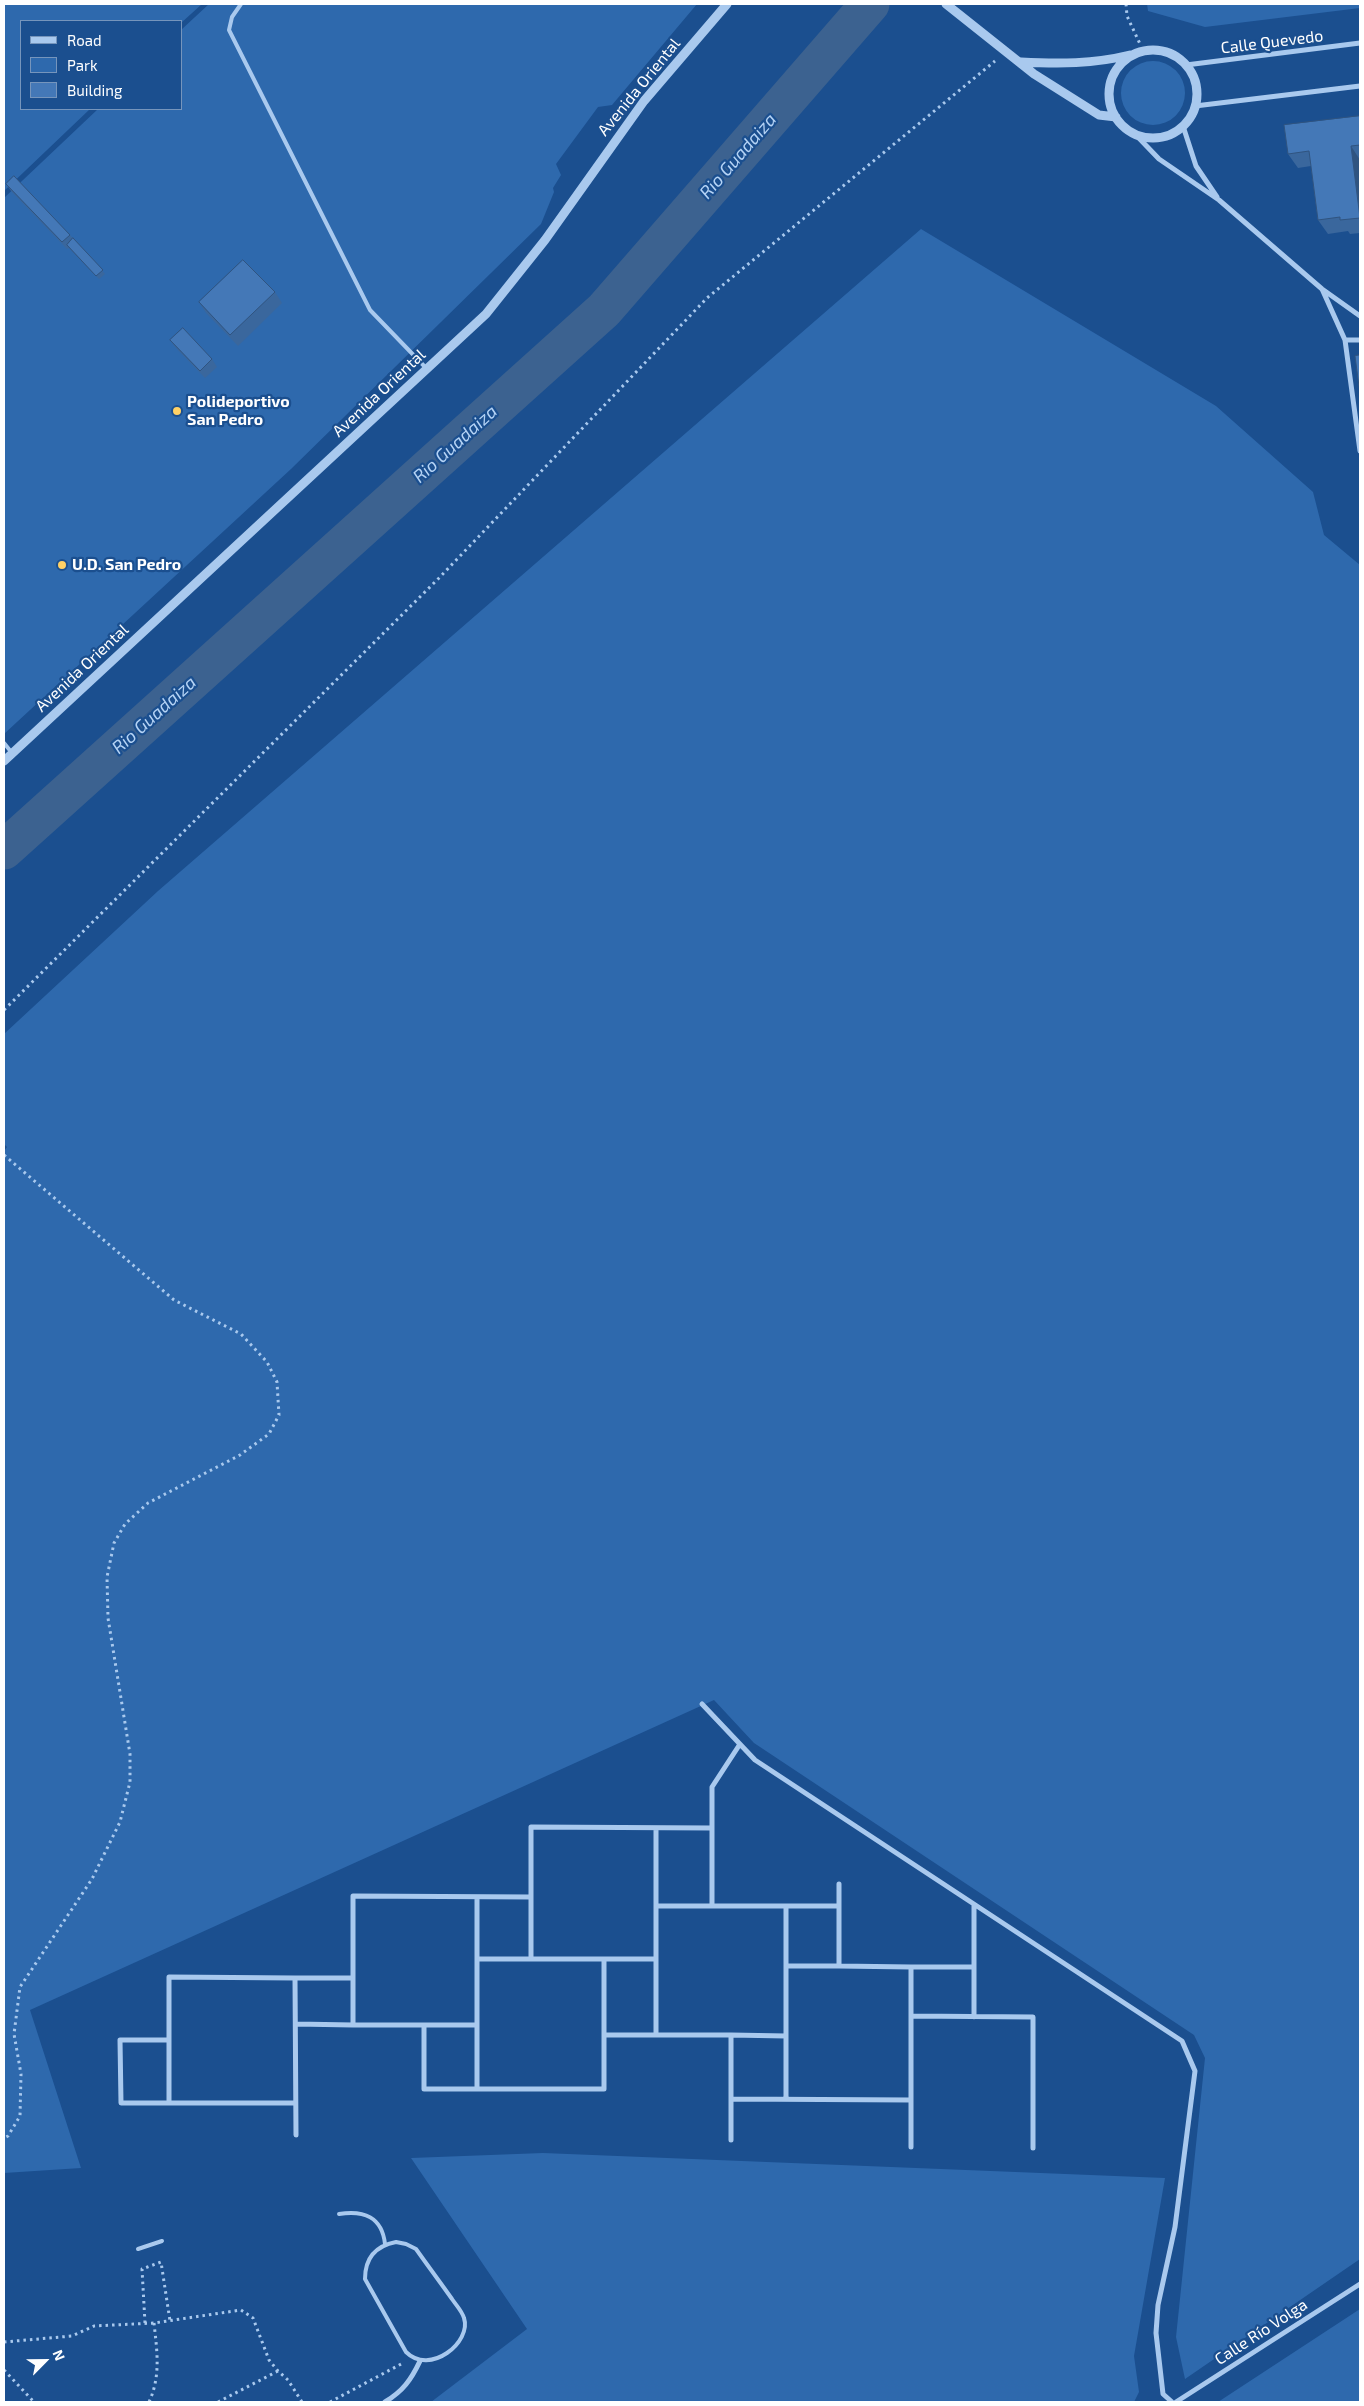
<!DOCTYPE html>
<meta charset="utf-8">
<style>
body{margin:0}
#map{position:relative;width:1364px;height:2406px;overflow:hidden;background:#1b4f8f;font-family:"Exo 2",sans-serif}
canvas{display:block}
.frame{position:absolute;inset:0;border:5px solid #fff;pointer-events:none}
.legend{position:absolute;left:20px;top:20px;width:162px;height:90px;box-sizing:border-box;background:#1b4f8f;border:1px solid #7695bc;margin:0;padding:6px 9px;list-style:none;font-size:15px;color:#fff}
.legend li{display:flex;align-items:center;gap:10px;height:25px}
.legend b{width:25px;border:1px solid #7695bc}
.north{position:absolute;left:20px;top:2336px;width:50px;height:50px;-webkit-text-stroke:4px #1b4f8f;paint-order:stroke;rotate:67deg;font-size:14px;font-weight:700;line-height:20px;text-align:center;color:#fff}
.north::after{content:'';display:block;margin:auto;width:18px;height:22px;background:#fff;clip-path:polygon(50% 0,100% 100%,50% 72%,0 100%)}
</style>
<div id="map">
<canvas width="1364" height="2406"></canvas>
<div class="frame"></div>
<ul class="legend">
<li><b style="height:6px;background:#a9c9ee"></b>Road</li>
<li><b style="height:14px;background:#2e69ad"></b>Park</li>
<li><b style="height:14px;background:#4478b7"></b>Building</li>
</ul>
<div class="north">N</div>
</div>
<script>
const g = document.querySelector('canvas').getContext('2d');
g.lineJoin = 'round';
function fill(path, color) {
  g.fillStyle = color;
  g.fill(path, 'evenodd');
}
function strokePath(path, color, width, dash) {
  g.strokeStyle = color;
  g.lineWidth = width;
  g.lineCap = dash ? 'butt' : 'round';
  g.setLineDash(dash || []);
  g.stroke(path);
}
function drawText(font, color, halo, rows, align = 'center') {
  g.font = font + ' "Exo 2",sans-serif';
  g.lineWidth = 4.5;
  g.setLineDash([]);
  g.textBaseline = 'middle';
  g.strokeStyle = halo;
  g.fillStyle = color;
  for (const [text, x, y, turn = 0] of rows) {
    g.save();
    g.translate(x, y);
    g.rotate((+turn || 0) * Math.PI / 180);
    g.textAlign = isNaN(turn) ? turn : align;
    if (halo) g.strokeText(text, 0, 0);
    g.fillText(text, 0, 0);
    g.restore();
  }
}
const green = new Path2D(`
 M4 4H202L181 23V21H21V109H90L4 191Z
 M209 4H697L612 105 598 107 556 164 561 175 553 188 554 192 541 224 291 469 4 734V198L98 109H181V30Z
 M1147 4H1360V8L1205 27 1148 11Z
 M1121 93a32 32 0 1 1 64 0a32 32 0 1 1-64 0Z
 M921 229 1216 406 1313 492 1324 535 1360 565V2259L1185 2379 1176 2337 1205 2058 1194 2035 754 1743 714 1700 30 2010 81 2168 4 2173V1151L7 1147 4 1144V1034L158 891Z
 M543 2153 1165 2178 1134 2356 1139 2392 1134 2402H431L527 2329 411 2158Z
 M1360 2309V2402H1218Z`);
const river = new Path2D(`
 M4 850 604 310 870 4`);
const path = new Path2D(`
 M1126 4 1127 16 1140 44
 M4 1010 439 578 707 298 995 61
 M4 1155 174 1300 241 1334 267 1362 277 1382 279 1415 269 1434 240 1455 148 1503 125 1524 114 1543 107 1577 108 1618 130 1754V1782L120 1822 92 1879 20 1987 14 2034 21 2074 20 2116 8 2136 4 2138
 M145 2323 142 2269 161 2262 170 2321
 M4 2342 72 2336 94 2326 154 2323 241 2310 253 2318 269 2360 278 2371 288 2380 302 2402
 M4 2370 34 2402
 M149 2402C161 2376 157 2351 154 2323
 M218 2402 278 2371
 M330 2402 403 2363`);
const service = new Path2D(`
 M241 4 232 17 229 30 370 310 427 369
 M4 743 12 753
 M339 2214C364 2210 382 2217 385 2244
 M396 2242 406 2244 416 2249C428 2266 440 2282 452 2299 456 2305 462 2311 464 2318 472 2342 430 2376 406 2352L365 2279C365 2258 375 2246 396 2242Z
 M138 2249 162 2241`);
const minor = new Path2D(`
 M1186 65 1360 43
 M1195 106 1360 86
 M1183 126 1196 166 1217 197
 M1135 134 1159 159 1219 200 1322 289 1360 316
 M1322 289 1345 340 1360 451
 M1345 340H1360
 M702 1704 755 1760 1182 2041 1195 2071 1175 2227 1158 2305 1156 2333 1163 2394 1172 2402
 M656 1906H838
 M712 1906V1787L740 1744
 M974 1906V2017
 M477 1959H531V1827L712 1828
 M531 1959H656
 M786 1966H839V1884
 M839 1966 911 1967
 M911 2016 1033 2017V2148
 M296 2024 353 2025V1896L531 1897
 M353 2025H477
 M424 2025V2089H477V1897
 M604 2035H656V1828
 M656 2035H731
 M786 2036V1906
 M169 2040H120L121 2103H295
 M477 2089H604V1959
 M731 2099 911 2100
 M169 2103V1977L295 1978
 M296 2135 295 1978H353
 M731 2140V2035L786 2036V2099
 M911 2147V1967H974
 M385 2402C403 2391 411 2380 420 2361
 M1176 2402 1360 2284`);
const tertiary = new Path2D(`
 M946 4 1034 74 1099 115 1116 117
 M1109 94a44 44 0 1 1 88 0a44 44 0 1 1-88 0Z
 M1021 62C1059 64 1093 64 1130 55
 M4 761 486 314 545 240 644 101 727 4`);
const wall = new Path2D(`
 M1360 116V233L1350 234 1348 231 1328 234 1318 220 1311 166 1298 168 1288 154Z
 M6 184 70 235 105 274 99 279 69 248 67 249 11 191Z
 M275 292 282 303 238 346 206 313 199 302Z
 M170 340 212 359 217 367 205 378 175 347Z`);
const shadedWall = new Path2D(`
 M1351 146 1360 160V219V218Z`);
const building = new Path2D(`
 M1360 116V145L1351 146 1360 218 1340 220V217L1318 220 1309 151 1288 154 1284 125Z
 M14 176 70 235 62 242 6 184Z
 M73 238 103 270 96 276 67 245Z
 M243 260 275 292 230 335 199 302Z
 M183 328 212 359 200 371 170 340Z
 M1360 355V394L1355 356Z`);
const markers = [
 [177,411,5,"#ffd166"],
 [62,565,5,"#ffd166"]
];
const streetNames = [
 ["Calle Quevedo",1272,42,-7],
 ["Avenida Oriental",639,87,-51],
 ["Avenida Oriental",379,393,-43],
 ["Avenida Oriental",82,668,-43],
 ["Calle Río Volga",1261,2332,-33]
];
const poiNames = [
 ["Polideportivo",187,402],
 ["San Pedro",187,420],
 ["U.D. San Pedro",72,565]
];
const waterNames = [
 ["Rio Guadaiza",738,156,-49],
 ["Rio Guadaiza",455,444,-42],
 ["Rio Guadaiza",154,715,-42]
];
fill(green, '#2e69ad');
strokePath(river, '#3c6290', 39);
strokePath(path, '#a9c9ee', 3, [2.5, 4]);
strokePath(service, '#a9c9ee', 4);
strokePath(minor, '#a9c9ee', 5);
strokePath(tertiary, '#a9c9ee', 9);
fill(wall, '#3a679d');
fill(shadedWall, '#305480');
fill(building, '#4478b7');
strokePath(building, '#305480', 1);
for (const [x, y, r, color] of markers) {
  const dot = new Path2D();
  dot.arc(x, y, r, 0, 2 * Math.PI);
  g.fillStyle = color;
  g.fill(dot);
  strokePath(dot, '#1b4f8f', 2);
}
drawText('16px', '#fff', '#1b4f8f', streetNames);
drawText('bold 16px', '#fff', '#1b4f8f', poiNames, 'left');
drawText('italic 18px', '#b5d3f5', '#1b4f8f', waterNames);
</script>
